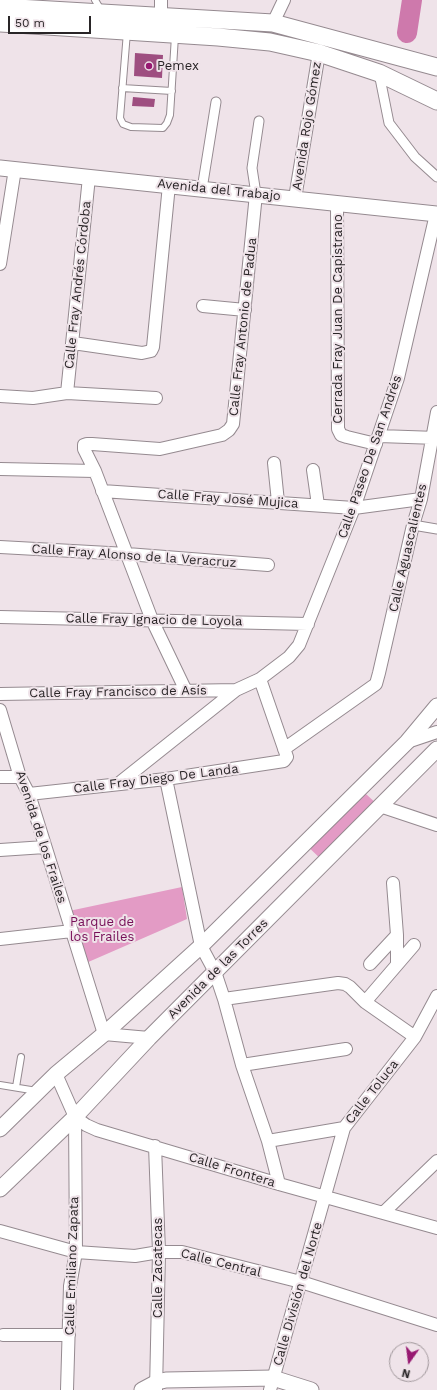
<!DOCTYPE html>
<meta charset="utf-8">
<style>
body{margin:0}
#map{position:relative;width:437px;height:1390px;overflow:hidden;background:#efe3e9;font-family:"Work Sans",sans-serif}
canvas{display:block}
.north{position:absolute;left:389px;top:1342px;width:40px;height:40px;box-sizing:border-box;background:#efe3e9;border:1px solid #a0979b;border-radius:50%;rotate:194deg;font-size:11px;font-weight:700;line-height:16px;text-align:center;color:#292527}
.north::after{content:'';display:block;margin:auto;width:14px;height:18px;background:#971971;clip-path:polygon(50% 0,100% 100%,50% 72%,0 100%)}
.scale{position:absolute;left:8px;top:16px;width:83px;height:18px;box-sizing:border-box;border:2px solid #292527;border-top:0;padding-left:5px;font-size:12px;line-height:14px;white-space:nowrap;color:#292527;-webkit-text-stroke:3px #efe3e9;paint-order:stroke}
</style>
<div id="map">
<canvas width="437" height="1390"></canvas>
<div class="north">N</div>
<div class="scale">50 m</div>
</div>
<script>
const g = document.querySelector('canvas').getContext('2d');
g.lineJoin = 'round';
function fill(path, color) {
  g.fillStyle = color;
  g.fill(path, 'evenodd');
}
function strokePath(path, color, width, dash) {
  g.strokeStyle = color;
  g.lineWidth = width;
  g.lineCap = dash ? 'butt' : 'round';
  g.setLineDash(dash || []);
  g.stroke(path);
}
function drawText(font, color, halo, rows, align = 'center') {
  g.font = font + ' "Work Sans",sans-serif';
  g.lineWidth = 4;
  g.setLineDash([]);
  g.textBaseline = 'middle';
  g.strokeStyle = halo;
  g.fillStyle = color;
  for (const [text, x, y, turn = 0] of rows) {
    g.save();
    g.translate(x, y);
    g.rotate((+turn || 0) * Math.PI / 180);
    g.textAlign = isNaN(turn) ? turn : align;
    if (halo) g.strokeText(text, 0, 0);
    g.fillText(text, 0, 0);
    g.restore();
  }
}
const green = new Path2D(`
 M355 784 378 805 324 862 302 841Z
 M182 887 187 919 86 963 69 911Z`);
const river = new Path2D(`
 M407 33 412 0`);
const building = new Path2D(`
 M135 53 163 55 162 78 134 76Z
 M133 97 155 99 154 107 132 106Z`);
const service = new Path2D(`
 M95 0 101 10
 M127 32 120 118 123 124 131 127 163 128 167 123 170 115 175 36
 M122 88 172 91
 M0 1085 37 1091
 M16 1087 21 1057`);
const pedestrian = new Path2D(`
 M379 73 389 123 415 157 437 177
 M202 189 216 102
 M256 194 252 168 259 121
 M413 525 437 529`);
const minor = new Path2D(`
 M161 17V0
 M273 23 284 0
 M295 198 319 53
 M337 203 338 429 341 435 347 437 376 444
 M0 264 15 169
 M203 306 245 310
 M73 343 142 353 151 351 153 347 169 185
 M67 393 89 177
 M0 396 33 398 67 393 156 398
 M379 436 437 438
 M274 463 278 502
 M0 469 95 471
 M313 470 318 505
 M102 491 354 508 421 499
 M0 547 127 554 268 565
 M0 617 308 624
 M186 691 152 620 95 471 84 449V445L87 444H92L160 449 222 435 229 430 233 424 256 194
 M0 694 236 690
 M0 710 20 777 29 794 104 1034 149 1038
 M407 742 437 732
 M284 749 376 684 379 673 413 525 421 499 437 412
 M0 777H20
 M166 779 201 946 215 972 224 999 242 1065 268 1141 279 1184
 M118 784 236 690 260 679 289 657 299 645 354 508 398 378 436 214
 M29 794 166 779 284 761 287 757 260 679
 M380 806 437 825
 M0 850 45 847
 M393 883 397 935V963
 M0 939 72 931
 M370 964 397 935
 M224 999 338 983 345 984 350 987 365 1002 415 1037
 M365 1002 414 945
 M242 1065 346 1049
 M56 1074 75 1117 86 1125 97 1130 279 1184 437 1228
 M268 1141 344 1128
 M155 1146 159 1252 156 1390
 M383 1213 437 1161
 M0 1231 76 1252 135 1256 159 1252H182L301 1282 437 1325
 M3 1335H69
 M67 1390 70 1286 76 1252 75 1117
 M270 1390 344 1128 415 1037 437 996`);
const tertiary = new Path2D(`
 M0 168 437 214
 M0 1129 56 1074 104 1034 201 946 407 742 437 706
 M0 1189 75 1117 149 1038 437 749
 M142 1390 157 1382 166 1380 273 1378 311 1390`);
const secondary = new Path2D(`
 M0 7 273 23 437 67
 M0 23 218 37 270 42 319 53 379 73 437 101`);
const markers = [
 [149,66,4,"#971971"]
];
const poiNames = [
 ["Pemex",157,66]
];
const streetNames = [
 ["Avenida Rojo Gómez",307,126,-81],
 ["Avenida del Trabajo",219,190,6],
 ["Calle Fray Andrés Córdoba",78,285,-84],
 ["Cerrada Fray Juan De Capistrano",338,319,-90],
 ["Calle Fray Antonio de Padua",243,327,-84],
 ["Calle Paseo De San Andrés",370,457,-71],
 ["Calle Fray José Mujica",228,499,4],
 ["Calle Aguascalientes",408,548,-77],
 ["Calle Fray Alonso de la Veracruz",134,556,4],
 ["Calle Fray Ignacio de Loyola",154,620,1],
 ["Calle Fray Francisco de Asís",118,692,-1],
 ["Calle Fray Diego De Landa",156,779,-7],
 ["Avenida de los Frailes",41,837,72],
 ["Avenida de las Torres",218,969,-45],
 ["Calle Toluca",372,1092,-52],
 ["Calle Frontera",232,1170,17],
 ["Calle Central",221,1263,14],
 ["Calle Emiliano Zapata",72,1266,-88],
 ["Calle Zacatecas",158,1268,-90],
 ["Calle División del Norte",298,1294,-74]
];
const parkNames = [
 ["Parque de",102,922],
 ["los Frailes",102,937]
];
fill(green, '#e39bc5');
strokePath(river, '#ce79ac', 20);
fill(building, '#9e4e80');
strokePath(service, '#958a90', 8);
strokePath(pedestrian, '#958a90', 11);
strokePath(minor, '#958a90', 14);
strokePath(tertiary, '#958a90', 17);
strokePath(secondary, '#958a90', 19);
strokePath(service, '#fff', 6);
strokePath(pedestrian, '#fff', 9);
strokePath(minor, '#fff', 12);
strokePath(tertiary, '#fff', 15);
strokePath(secondary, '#fff', 17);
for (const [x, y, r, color] of markers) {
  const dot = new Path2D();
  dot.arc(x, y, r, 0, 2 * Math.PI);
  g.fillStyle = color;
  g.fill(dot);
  strokePath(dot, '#efe3e9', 1.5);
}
drawText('13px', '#292527', '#efe3e9', poiNames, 'left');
drawText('13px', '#292527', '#efe3e9', streetNames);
drawText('13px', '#770f58', '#efe3e9', parkNames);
</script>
